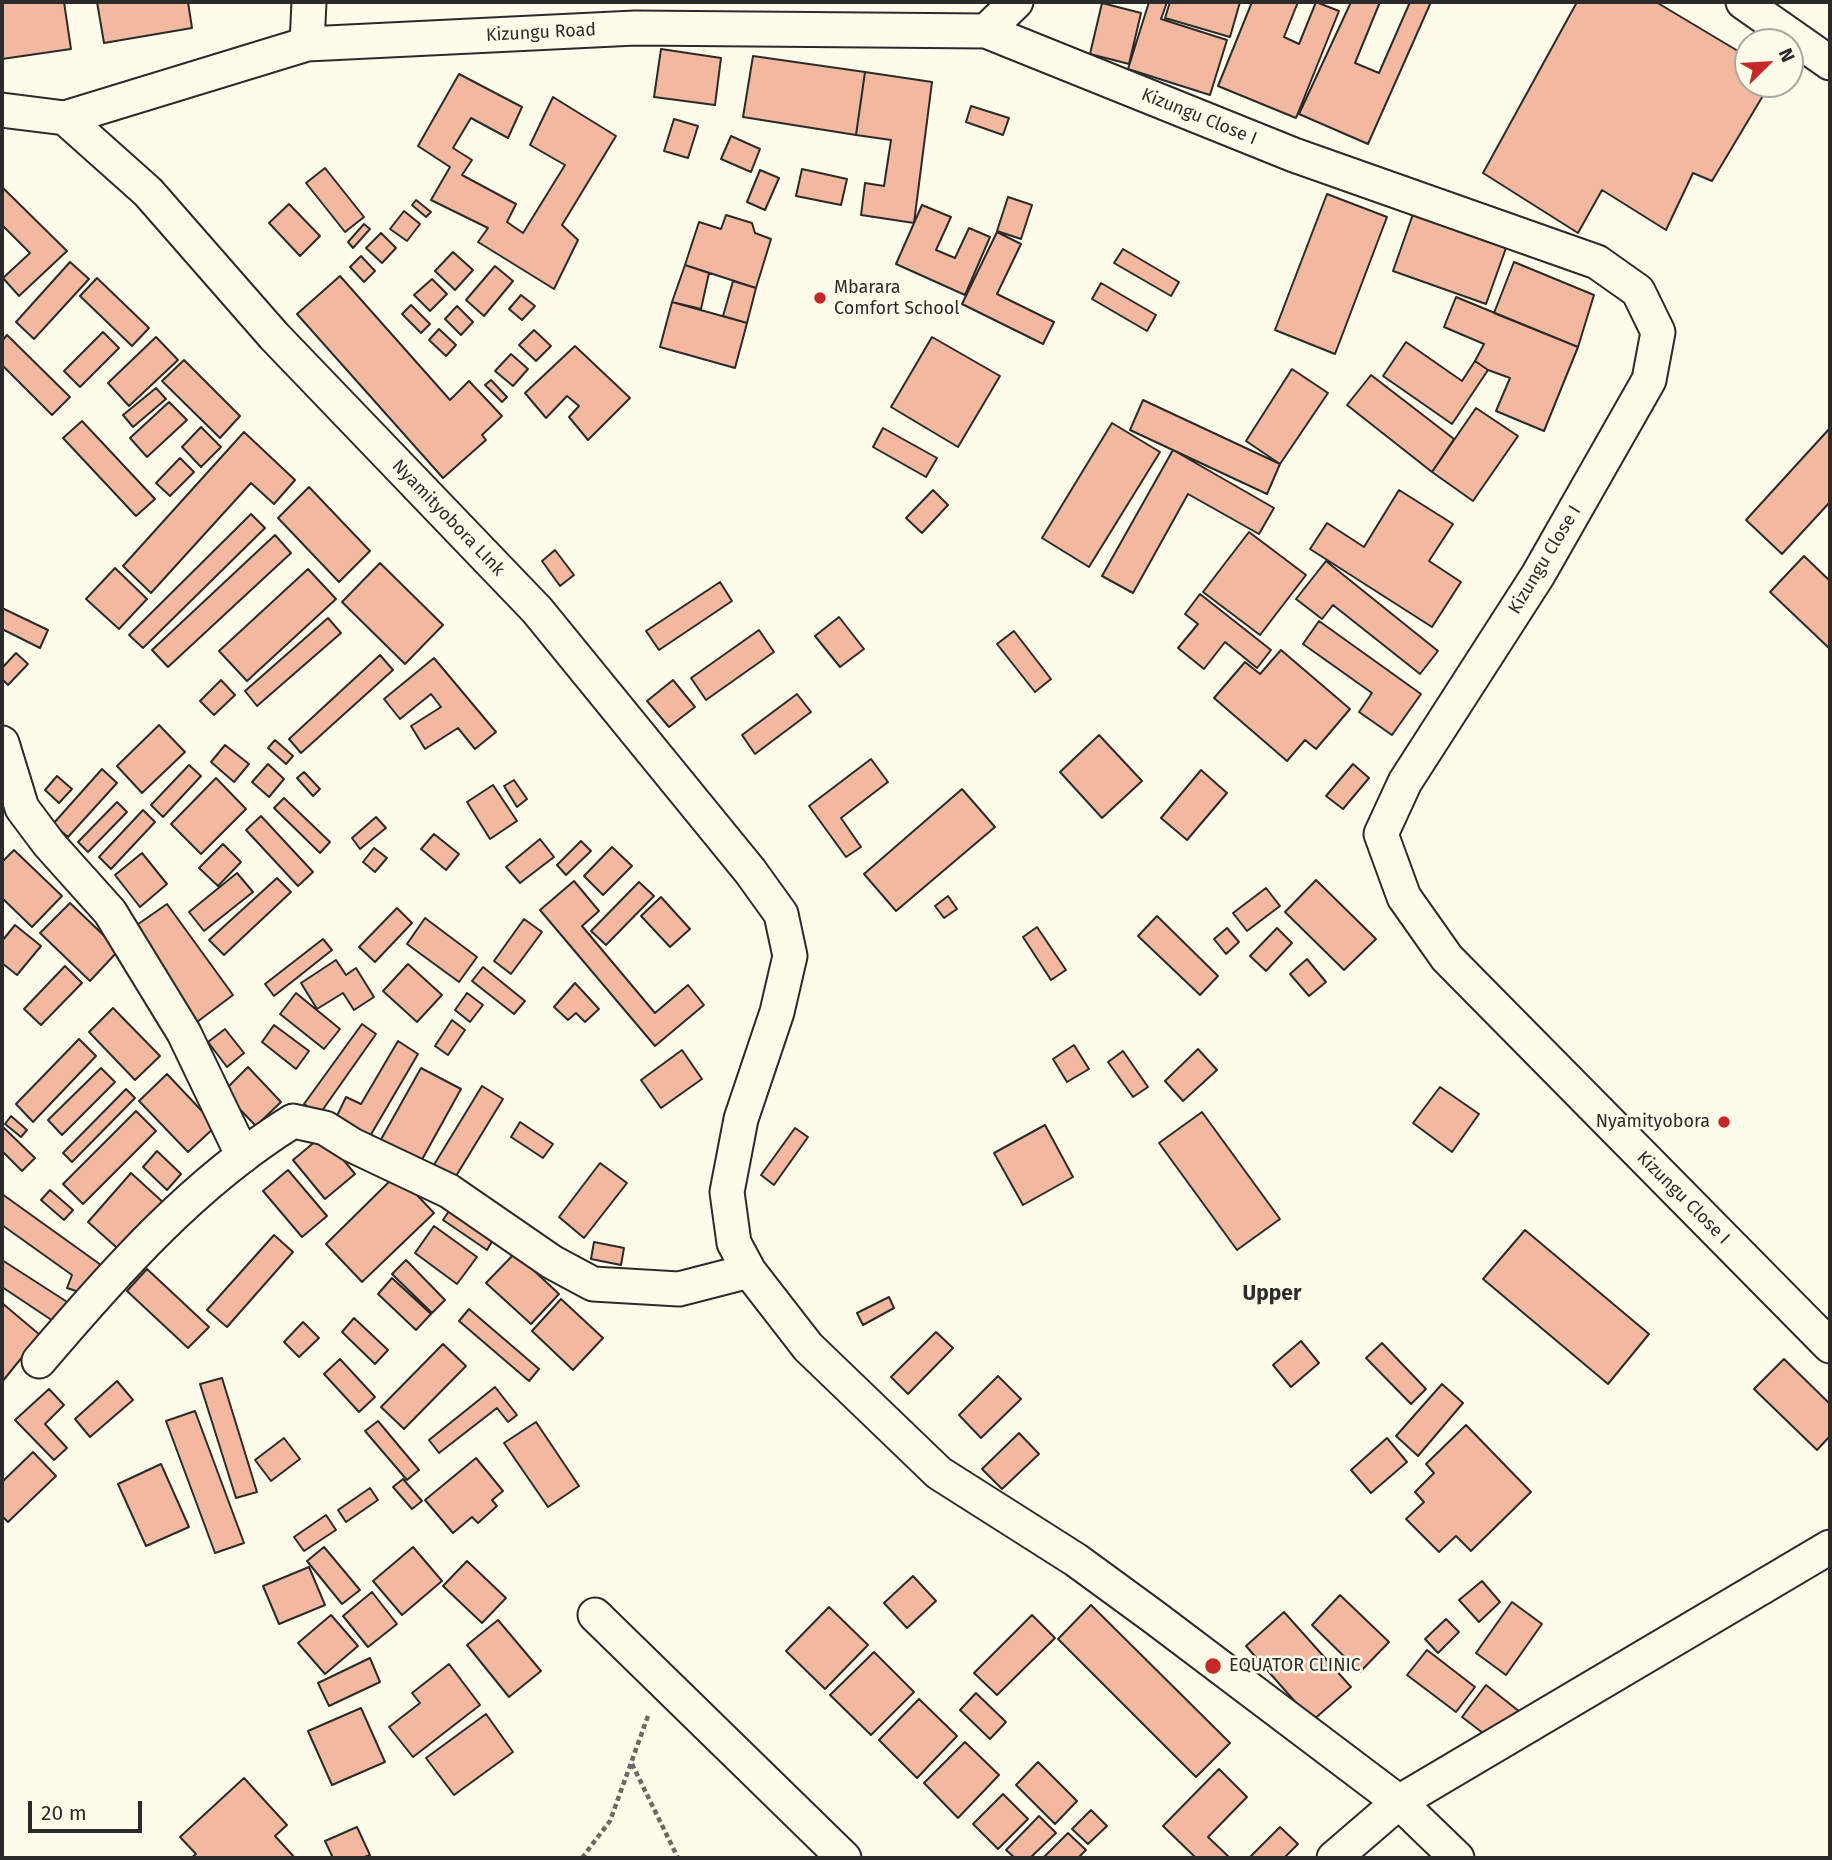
<!DOCTYPE html>
<style>
body{margin:0}
#map{position:relative;width:1832px;height:1860px;overflow:hidden;background:#fdfbea;font-family:"Fira Sans",sans-serif}
canvas{display:block}
.frame{position:absolute;inset:0;border:4px solid #2b2b2b;pointer-events:none}
.north{position:absolute;left:1734px;top:28px;width:70px;height:70px;box-sizing:border-box;background:#fdfbea;border:2px solid #a9a89e;border-radius:50%;rotate:66deg;font-size:19px;font-weight:700;line-height:28px;text-align:center;color:#2b2b2b}
.north::after{content:'';display:block;margin:auto;width:24px;height:32px;background:#c62828;clip-path:polygon(50% 0,100% 100%,50% 72%,0 100%)}
.scale{position:absolute;left:28px;top:1801px;width:114px;height:32px;box-sizing:border-box;border:4px solid #2b2b2b;border-top:0;padding-left:9px;font-size:21px;line-height:24px;white-space:nowrap;color:#2b2b2b;-webkit-text-stroke:5px #fdfbea;paint-order:stroke}
</style>
<div id="map">
<canvas width="1832" height="1860"></canvas>
<div class="frame"></div>
<div class="north">N</div>
<div class="scale">20 m</div>
</div>
<script>
const g = document.querySelector('canvas').getContext('2d');
g.lineJoin = 'round';
function fill(path, color) {
  g.fillStyle = color;
  g.fill(path, 'evenodd');
}
function strokePath(path, color, width, dash) {
  g.strokeStyle = color;
  g.lineWidth = width;
  g.lineCap = dash ? 'butt' : 'round';
  g.setLineDash(dash || []);
  g.stroke(path);
}
function drawText(font, color, halo, rows, align = 'center') {
  g.font = font + ' "Fira Sans",sans-serif';
  g.lineWidth = 5;
  g.setLineDash([]);
  g.textBaseline = 'middle';
  g.strokeStyle = halo;
  g.fillStyle = color;
  for (const [text, x, y, turn = 0] of rows) {
    g.save();
    g.translate(x, y);
    g.rotate((+turn || 0) * Math.PI / 180);
    g.textAlign = isNaN(turn) ? turn : align;
    if (halo) g.strokeText(text, 0, 0);
    g.fillText(text, 0, 0);
    g.restore();
  }
}
const building = new Path2D(`
 M2 2H64L71 49 2 59Z
 M97 2H188L192 28 104 43Z
 M1149 2H1167L1161 19 1227 40 1210 95 1128 69Z
 M1170 2H1240L1230 37 1165 18Z
 M1252 2H1298L1284 37 1299 44 1316 2 1339 11 1296 118 1218 86Z
 M1351 2H1380L1355 63 1379 73 1410 2H1431L1368 144 1299 114Z
 M1577 2H1656L1748 57V84H1770L1712 181 1693 173 1666 230 1602 190 1578 233 1483 173Z
 M1102 3 1141 13 1129 64 1090 54Z
 M661 49 721 58 715 105 654 97Z
 M753 56 865 72 856 135 743 117Z
 M865 72 932 82 914 223 861 215 865 183 884 186 891 140 856 135Z
 M459 74 522 107 508 138 471 118 453 148 472 160 462 175 516 204 507 222 523 233 565 165 530 145 553 97 616 136 562 225 578 240 554 289 478 242 488 228 431 200 450 167 418 146Z
 M971 106 1009 118 1003 135 966 122Z
 M674 119 698 126 688 158 664 151Z
 M731 136 760 149 751 172 721 159Z
 M325 168 364 217 345 232 306 183Z
 M802 169 847 179 841 205 796 196Z
 M760 170 779 178 765 210 747 202Z
 M2 187 67 251 19 296 3 278 30 253 2 225Z
 M1327 194 1387 217 1335 354 1275 330Z
 M1008 197 1032 205 1021 239 997 231Z
 M416 200 431 212 426 217 412 205Z
 M289 204 320 236 300 256 269 223Z
 M922 205 951 217 936 250 955 258 969 228 990 237 965 295 896 264Z
 M404 211 420 224 407 241 390 229Z
 M1413 214 1506 248 1486 304 1393 271Z
 M726 215 752 223 755 233 771 239 756 288 685 265 699 222 721 229Z
 M364 224 370 229 353 248 348 242Z
 M997 232 1021 244 997 294 1054 322 1043 344 962 304Z
 M381 233 396 248 382 263 366 248Z
 M1123 249 1179 282 1171 296 1114 263Z
 M453 252 473 270 455 290 435 271Z
 M361 256 375 271 364 282 350 267Z
 M70 262 89 279 34 339 16 322Z
 M1514 262 1594 295 1578 347 1494 313Z
 M685 265 709 273 701 309 672 302Z
 M495 266 513 281 484 316 466 300Z
 M340 276 450 400 469 381 502 416 482 435 486 440 443 478 297 314Z
 M97 278 149 328 132 346 80 296Z
 M432 279 447 294 430 311 414 295Z
 M733 281 756 288 747 323 723 316Z
 M1101 283 1156 315 1147 331 1092 299Z
 M521 295 535 306 522 320 509 309Z
 M1456 297 1578 347 1544 431 1496 411 1510 378 1488 370 1475 361 1484 344 1444 327Z
 M672 302 747 323 735 368 660 347Z
 M411 305 430 324 421 333 402 314Z
 M457 306 473 322 461 335 445 319Z
 M439 329 456 345 446 356 429 340Z
 M534 330 551 346 536 361 519 345Z
 M103 332 119 348 80 387 64 371Z
 M7 335 70 397 52 415 2 365V341Z
 M156 337 178 360 129 406 108 383Z
 M932 337 1000 376 958 447 891 407Z
 M1406 342 1462 381 1475 361 1488 370 1452 424 1383 376Z
 M575 346 630 398 588 440 569 417 579 406 567 396 546 418 525 393Z
 M511 354 528 369 513 386 495 371Z
 M184 360 240 416 220 438 162 381Z
 M1292 369 1328 393 1280 464 1246 441Z
 M1371 375 1454 439 1432 472 1347 405Z
 M491 380 507 397 502 402 485 385Z
 M156 388 166 399 133 427 123 415Z
 M1143 400 1280 464 1267 494 1130 430Z
 M169 402 187 420 147 457 130 438Z
 M1476 408 1518 436 1473 501 1432 472Z
 M82 421 155 499 136 516 63 438Z
 M1112 423 1160 452 1089 567 1042 538Z
 M201 427 221 447 201 467 182 447Z
 M883 428 937 458 926 477 873 447Z
 M1830 428V502L1782 554 1746 520Z
 M244 432 295 480 274 504 251 483 151 593 123 566Z
 M1173 450 1274 508 1259 534 1188 494 1133 593 1102 576Z
 M180 458 194 472 170 496 156 483Z
 M309 487 370 551 339 582 278 518Z
 M933 490 948 505 922 533 906 518Z
 M1399 490 1453 524 1429 561 1461 582 1432 627 1310 549 1327 523 1364 547Z
 M251 514 265 528 143 648 129 635Z
 M1249 532 1306 575 1260 635 1203 592Z
 M275 535 291 553 168 667 152 650Z
 M555 550 574 575 560 586 542 561Z
 M1804 556 1830 581V649L1770 592Z
 M1326 561 1438 651 1420 674 1333 605 1322 619 1296 599Z
 M380 563 443 625 405 664 342 602Z
 M115 568 147 599 119 629 86 599Z
 M308 569 336 599 247 681 219 651Z
 M720 582 732 601 659 650 646 631Z
 M1200 594 1271 650 1257 668 1225 642 1204 669 1178 648 1198 624 1185 614Z
 M2 608 48 630 40 648 2 629Z
 M839 617 864 649 840 667 815 636Z
 M328 618 341 633 257 706 245 691Z
 M1319 621 1421 694 1392 735 1359 712 1372 693 1303 644Z
 M759 630 774 652 706 700 691 678Z
 M1014 631 1051 679 1035 692 997 644Z
 M1281 650 1350 709 1316 749 1305 740 1287 761 1214 698 1245 662 1260 674Z
 M16 653 28 664 8 685 2 679V668Z
 M380 655 393 670 301 753 289 739Z
 M434 658 496 732 475 749 458 728 425 749 411 726 441 707 431 694 400 719 384 699Z
 M221 680 235 695 214 715 200 701Z
 M673 680 695 707 669 727 647 701Z
 M797 694 811 712 755 754 742 735Z
 M159 725 185 752 142 793 117 766Z
 M1099 735 1142 781 1102 818 1060 772Z
 M275 740 293 756 286 764 268 748Z
 M225 745 249 764 234 782 211 762Z
 M871 759 888 782 841 818 861 847 846 857 809 806Z
 M268 764 284 779 269 797 252 782Z
 M1353 764 1369 778 1343 809 1326 796Z
 M189 765 201 776 163 817 151 805Z
 M102 769 117 783 68 837 53 824Z
 M1201 770 1227 793 1187 840 1161 818Z
 M304 772 320 789 313 796 297 778Z
 M57 776 72 789 59 803 45 790Z
 M216 778 246 809 201 854 171 824Z
 M514 780 527 799 517 807 504 786Z
 M493 785 517 821 490 839 467 802Z
 M962 789 995 827 896 911 864 874Z
 M284 798 330 842 320 853 274 808Z
 M117 802 127 812 88 852 78 842Z
 M143 810 155 822 111 869 99 857Z
 M261 816 313 872 298 886 246 830Z
 M376 817 386 828 360 849 352 838Z
 M434 834 459 854 446 870 421 849Z
 M540 839 554 857 520 883 506 867Z
 M581 841 591 851 566 875 557 865Z
 M223 844 241 862 218 886 199 868Z
 M612 847 632 866 603 895 584 876Z
 M374 848 387 858 375 872 363 862Z
 M14 850 62 896 32 927 2 898V862Z
 M142 853 167 884 140 907 115 875Z
 M237 873 253 892 204 931 189 912Z
 M277 878 291 892 224 955 209 940Z
 M1316 880 1376 939 1344 970 1285 912Z
 M574 881 599 911 582 926 655 1013 688 985 704 1005 655 1046 540 910Z
 M639 882 654 896 606 945 591 931Z
 M1266 888 1280 906 1247 931 1233 913Z
 M948 896 957 909 944 918 935 906Z
 M661 897 690 929 670 947 641 916Z
 M70 903 119 950 90 981 40 933Z
 M167 904 233 995 197 1022 131 929Z
 M397 908 412 923 375 962 359 947Z
 M1157 916 1218 976 1200 995 1138 936Z
 M425 918 477 957 459 982 407 944Z
 M524 919 542 932 511 974 494 961Z
 M15 925 41 946 17 975 2 963V941Z
 M1037 927 1066 970 1051 980 1023 937Z
 M1227 928 1239 942 1226 954 1214 939Z
 M1277 928 1292 943 1266 971 1250 956Z
 M323 939 332 950 274 996 265 984Z
 M1307 959 1326 982 1309 996 1290 974Z
 M336 960 346 975 356 968 374 997 354 1010 343 993 317 1009 301 983Z
 M408 964 442 995 417 1022 383 991Z
 M65 966 82 983 41 1025 24 1009Z
 M483 967 525 1001 514 1014 472 981Z
 M575 983 599 1009 585 1022 576 1013 568 1020 554 1007Z
 M296 993 340 1029 324 1049 280 1014Z
 M467 993 483 1005 470 1022 455 1010Z
 M113 1008 160 1056 135 1080 89 1032Z
 M452 1020 465 1030 448 1055 435 1046Z
 M362 1024 376 1034 319 1115 304 1104Z
 M274 1025 309 1051 296 1069 262 1042Z
 M225 1029 244 1053 227 1067 208 1042Z
 M79 1039 96 1056 33 1122 16 1104Z
 M398 1041 418 1054 366 1143 334 1122 346 1097 361 1104Z
 M1074 1045 1089 1069 1067 1082 1053 1059Z
 M1198 1049 1217 1070 1183 1101 1165 1081Z
 M682 1050 702 1079 661 1108 641 1080Z
 M1123 1051 1148 1087 1133 1097 1108 1062Z
 M248 1067 281 1102 256 1126 223 1092Z
 M101 1068 115 1082 62 1135 48 1120Z
 M421 1068 461 1089 419 1165 379 1143Z
 M167 1074 216 1126 188 1152 139 1101Z
 M482 1086 503 1099 453 1181 432 1168Z
 M1440 1087 1479 1114 1452 1152 1413 1123Z
 M126 1089 135 1098 72 1162 63 1153Z
 M136 1111 156 1131 83 1204 63 1184Z
 M1202 1112 1280 1219 1237 1250 1159 1143Z
 M11 1116 27 1130 21 1137 5 1124Z
 M520 1122 553 1144 543 1158 511 1137Z
 M1045 1125 1073 1177 1023 1205 994 1153Z
 M2 1126 35 1158 22 1171 2 1151Z
 M795 1128 808 1137 774 1185 761 1175Z
 M323 1135 355 1174 325 1199 293 1160Z
 M157 1151 181 1174 167 1190 143 1167Z
 M600 1163 627 1183 584 1238 559 1217Z
 M288 1170 327 1216 302 1237 263 1191Z
 M131 1173 166 1205 124 1254 88 1222Z
 M397 1174 434 1213 362 1282 326 1244Z
 M50 1190 73 1210 64 1220 41 1200Z
 M2 1194 101 1265 82 1293 67 1288 72 1275 2 1225Z
 M451 1208 494 1238 487 1250 443 1220Z
 M434 1226 477 1257 457 1284 415 1253Z
 M1525 1230 1649 1334 1608 1384 1483 1279Z
 M274 1235 293 1252 227 1327 207 1310Z
 M594 1242 624 1248 621 1265 591 1259Z
 M515 1253 559 1294 531 1324 486 1283Z
 M2 1260 75 1307 62 1327 2 1287Z
 M406 1260 445 1300 432 1313 392 1274Z
 M147 1269 209 1327 188 1348 127 1291Z
 M392 1278 431 1314 416 1330 378 1294Z
 M889 1297 894 1308 863 1325 857 1313Z
 M561 1299 603 1338 573 1370 532 1331Z
 M2 1303 40 1335 2 1382Z
 M469 1309 539 1369 529 1381 459 1321Z
 M354 1318 388 1350 375 1364 342 1332Z
 M303 1322 319 1338 299 1357 284 1342Z
 M936 1332 953 1348 908 1394 891 1377Z
 M1301 1341 1319 1363 1291 1387 1273 1365Z
 M1382 1343 1426 1389 1411 1404 1366 1358Z
 M443 1344 466 1366 404 1429 381 1407Z
 M340 1359 375 1397 359 1412 324 1374Z
 M1784 1359 1830 1404V1436L1817 1450 1754 1389Z
 M998 1376 1021 1399 981 1438 959 1415Z
 M222 1378 257 1492 236 1498 200 1384Z
 M117 1381 133 1400 90 1437 75 1419Z
 M1442 1384 1463 1403 1418 1456 1396 1436Z
 M495 1387 517 1415 508 1422 497 1408 439 1453 429 1440Z
 M49 1389 64 1405 45 1424 67 1448 54 1460 15 1420Z
 M195 1411 244 1543 215 1553 166 1421Z
 M378 1421 419 1470 407 1480 365 1431Z
 M536 1422 579 1486 548 1507 504 1443Z
 M1466 1425 1531 1492 1471 1551 1456 1536 1439 1552 1406 1519 1424 1502 1415 1492 1434 1473 1426 1464Z
 M1019 1433 1039 1454 1002 1489 982 1469Z
 M284 1438 300 1459 271 1481 255 1460Z
 M1387 1438 1407 1462 1371 1493 1351 1470Z
 M33 1452 56 1476 8 1522 2 1516V1482Z
 M476 1458 503 1491 492 1500 497 1506 478 1523 472 1517 453 1533 425 1500Z
 M161 1464 189 1527 146 1546 118 1484Z
 M403 1479 422 1501 412 1509 393 1487Z
 M370 1488 378 1500 346 1522 338 1510Z
 M326 1515 336 1530 304 1551 294 1537Z
 M324 1547 360 1590 342 1604 307 1561Z
 M413 1547 442 1581 402 1615 373 1581Z
 M467 1561 506 1598 482 1623 443 1586Z
 M309 1567 325 1605 279 1624 263 1586Z
 M913 1576 936 1601 907 1628 884 1603Z
 M1482 1581 1500 1602 1479 1622 1459 1600Z
 M372 1592 397 1624 368 1647 343 1616Z
 M1340 1595 1389 1642 1360 1672 1312 1625Z
 M1512 1602 1542 1624 1506 1675 1476 1653Z
 M1091 1605 1230 1743 1196 1777 1058 1639Z
 M829 1607 868 1645 825 1689 786 1651Z
 M1284 1612 1351 1687 1312 1721 1246 1646Z
 M331 1615 358 1646 325 1674 298 1643Z
 M1032 1615 1055 1638 997 1695 974 1673Z
 M1446 1619 1459 1632 1438 1653 1425 1639Z
 M498 1620 541 1671 509 1697 467 1645Z
 M1427 1650 1475 1687 1456 1712 1407 1675Z
 M874 1652 914 1692 871 1735 830 1695Z
 M370 1658 380 1682 329 1706 318 1683Z
 M449 1664 480 1705 413 1757 389 1727 420 1703 412 1693Z
 M1486 1685 1520 1712 1496 1743 1462 1717Z
 M976 1693 1006 1722 990 1739 960 1710Z
 M919 1699 957 1736 917 1778 879 1740Z
 M361 1708 385 1762 332 1785 308 1731Z
 M486 1714 513 1752 454 1795 426 1758Z
 M965 1742 999 1775 958 1818 924 1783Z
 M1038 1762 1077 1801 1055 1824 1016 1785Z
 M1219 1769 1247 1797 1208 1837 1230 1858H1196L1163 1826Z
 M244 1778 287 1825 275 1836 295 1858H191L196 1854 180 1837Z
 M1003 1794 1028 1819 998 1849 973 1824Z
 M1091 1810 1107 1826 1088 1844 1072 1829Z
 M1039 1816 1056 1833 1030 1858H1015L1006 1850Z
 M357 1827 370 1855 362 1858H333L325 1841Z
 M1280 1827 1298 1844 1284 1858H1249Z
 M1068 1833 1086 1850 1078 1858H1043Z`);
const path = new Path2D(`
 M632 1764 678 1858
 M582 1858 610 1821 648 1716`);
const minor = new Path2D(`
 M1743 2 1830 63
 M986 31 1294 155 1597 262 1638 291 1658 332 1649 380 1538 575 1405 782 1381 834 1404 897 1447 958 1830 1346
 M307 44 309 2
 M2 110 65 118 148 192 274 336 537 610 750 871 781 914 790 956 777 1012 741 1119 727 1192 734 1243 749 1271 808 1347 939 1473 1076 1560 1154 1617 1399 1802 1457 1858
 M65 118 307 44 635 28 986 31 1016 2
 M2 743 22 808 49 844 110 912 184 1033 243 1156
 M39 1361C114 1273 193 1183 293 1121L325 1128 352 1145 449 1191 552 1262 593 1284 679 1289 749 1271
 M595 1615 844 1858
 M1334 1858 1399 1802 1830 1547`);
const markers = [
 [820,298,7,"#c62828"],
 [1724,1122,7,"#c62828"],
 [1213,1666,9,"#c62828"]
];
const streetNames = [
 ["Kizungu Road",541,33,-3],
 ["Kizungu Close I",1199,117,22],
 ["Nyamityobora LInk",448,518,46],
 ["Kizungu Close I",1545,560,-59],
 ["Kizungu Close I",1683,1198,45]
];
const poiNames = [
 ["Mbarara",834,288],
 ["Comfort School",834,309],
 ["Nyamityobora",1710,1122,"right"],
 ["EQUATOR CLINIC",1229,1666]
];
const quarterNames = [
 ["Upper",1272,1294]
];
fill(building, '#f2b8a0');
strokePath(building, '#2b2b2b', 2);
strokePath(minor, '#2b2b2b', 37);
strokePath(path, '#6a6964', 4.5, [5, 3.5]);
strokePath(minor, '#fdfbea', 33);
for (const [x, y, r, color] of markers) {
  const dot = new Path2D();
  dot.arc(x, y, r, 0, 2 * Math.PI);
  g.fillStyle = color;
  g.fill(dot);
  strokePath(dot, '#fdfbea', 2.5);
}
drawText('18px', '#2b2b2b', '#fdfbea', streetNames);
drawText('18px', '#2b2b2b', '#fdfbea', poiNames, 'left');
drawText('bold 21px', '#2b2b2b', '#fdfbea', quarterNames);
</script>
